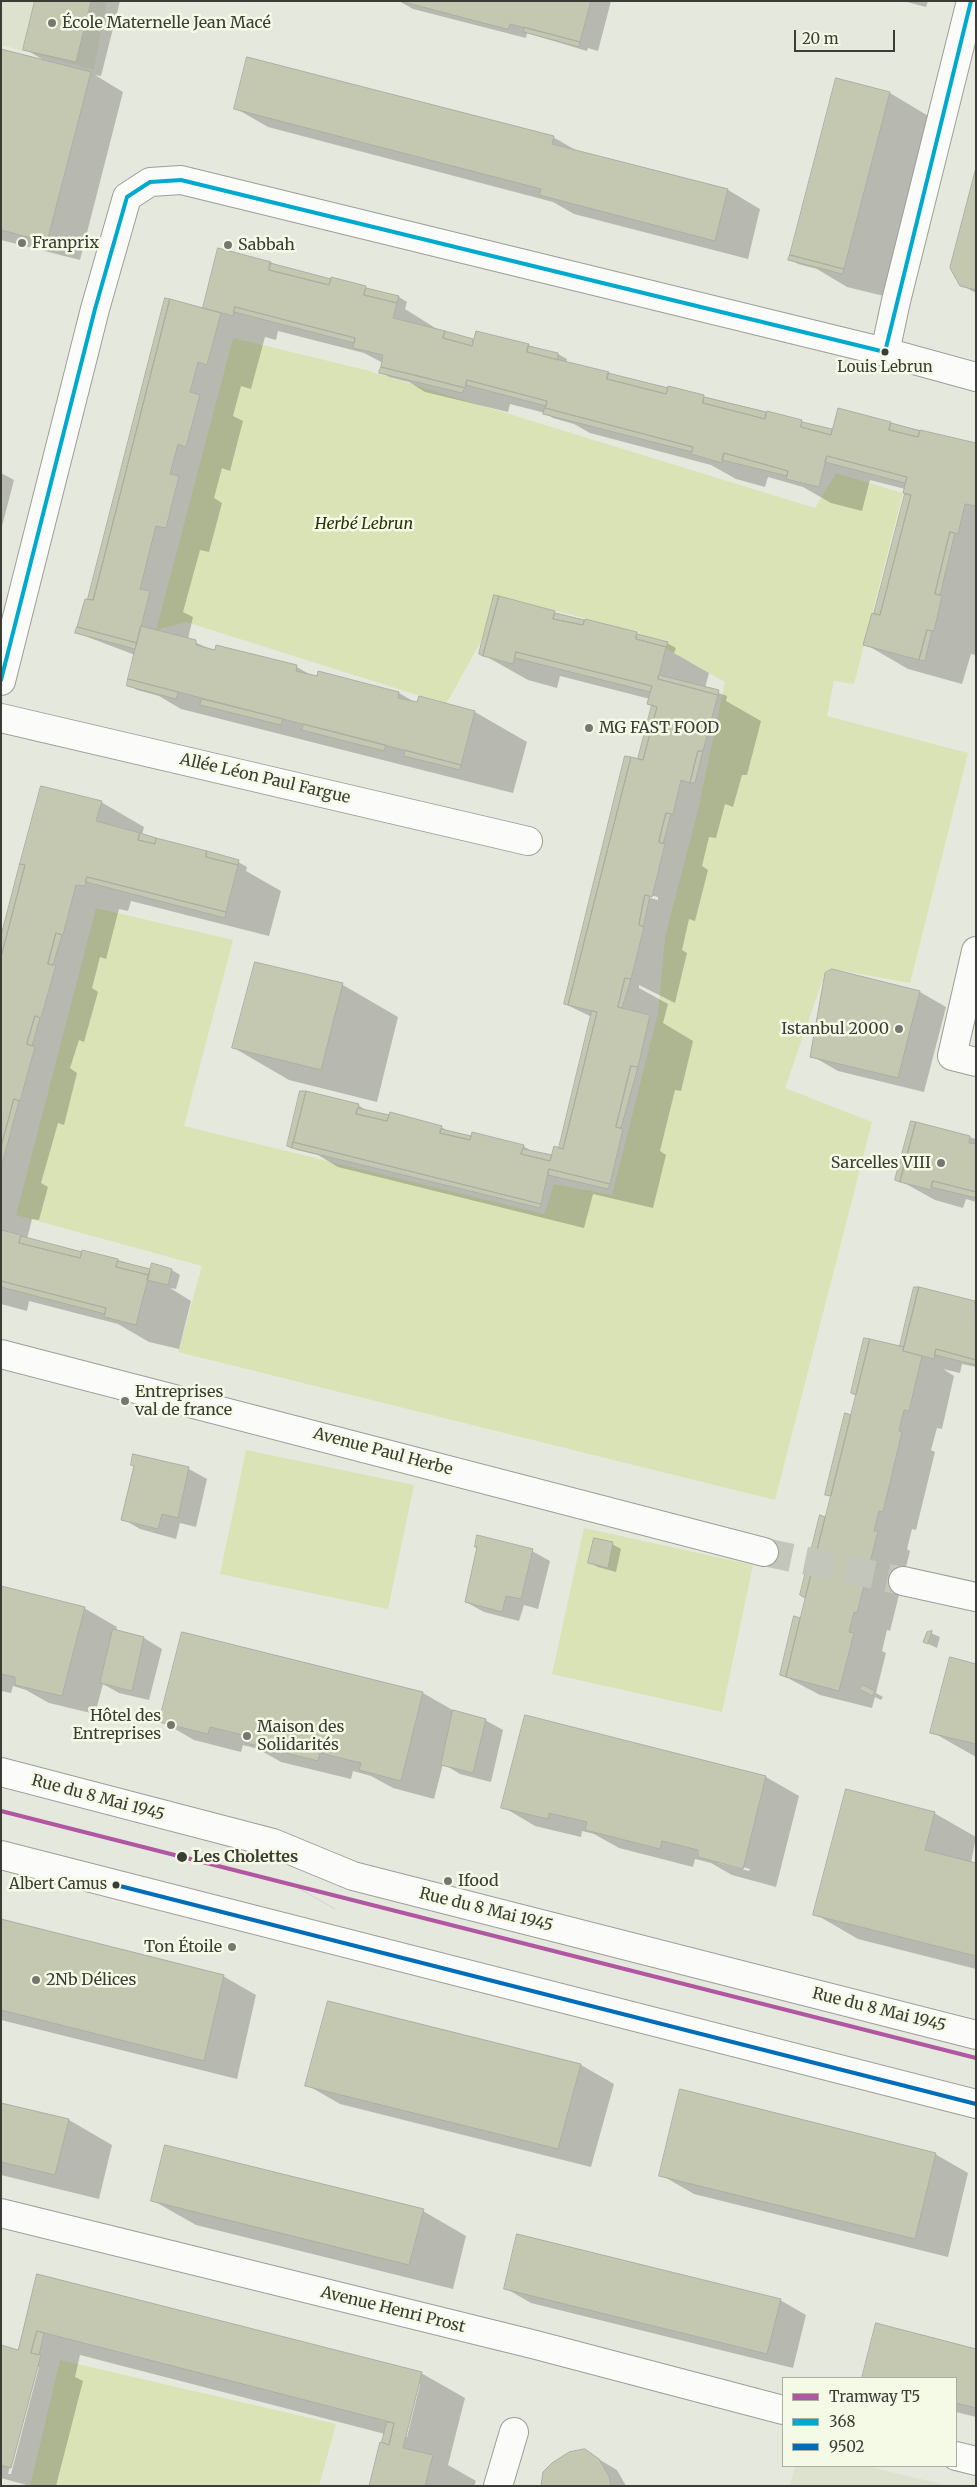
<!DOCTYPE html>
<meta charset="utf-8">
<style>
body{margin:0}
#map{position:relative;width:977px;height:2487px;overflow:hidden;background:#e5e8dd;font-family:Merriweather,serif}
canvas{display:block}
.frame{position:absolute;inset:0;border:2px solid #3b3c35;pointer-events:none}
.legend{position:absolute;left:782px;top:2377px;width:175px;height:90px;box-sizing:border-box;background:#f5fae6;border:1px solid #abae9f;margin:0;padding:6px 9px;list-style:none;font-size:15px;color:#3b3c35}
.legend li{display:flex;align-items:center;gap:10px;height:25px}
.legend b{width:25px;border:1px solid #abae9f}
.scale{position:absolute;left:794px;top:30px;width:101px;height:22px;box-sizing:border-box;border:2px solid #3b3c35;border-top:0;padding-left:6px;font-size:15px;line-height:18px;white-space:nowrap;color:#3b3c35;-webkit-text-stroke:4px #f5fae6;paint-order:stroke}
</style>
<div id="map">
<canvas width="977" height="2487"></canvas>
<div class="frame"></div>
<ul class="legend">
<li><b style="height:6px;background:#b156a1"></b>Tramway T5</li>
<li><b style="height:6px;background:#00a9ce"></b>368</li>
<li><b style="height:6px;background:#006db8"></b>9502</li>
</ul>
<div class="scale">20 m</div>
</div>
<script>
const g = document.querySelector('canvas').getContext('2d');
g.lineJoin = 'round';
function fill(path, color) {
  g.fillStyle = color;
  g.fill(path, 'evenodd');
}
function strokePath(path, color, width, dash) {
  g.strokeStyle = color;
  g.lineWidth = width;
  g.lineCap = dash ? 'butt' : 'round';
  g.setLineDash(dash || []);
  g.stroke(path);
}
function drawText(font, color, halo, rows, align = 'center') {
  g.font = font + ' Merriweather,serif';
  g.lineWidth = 5;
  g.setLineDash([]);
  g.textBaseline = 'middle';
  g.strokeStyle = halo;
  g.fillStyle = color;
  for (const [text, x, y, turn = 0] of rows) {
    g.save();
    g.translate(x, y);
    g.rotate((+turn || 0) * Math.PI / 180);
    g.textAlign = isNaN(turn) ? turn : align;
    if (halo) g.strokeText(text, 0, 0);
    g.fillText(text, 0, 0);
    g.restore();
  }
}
const built = new Path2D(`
 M1 1H107L94 70 1 45Z
 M795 2466H866L945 2485 790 2486Z`);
const green = new Path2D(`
 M233 338 366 370 815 508 836 473 903 493 854 684 834 681 827 716 968 753 910 983 833 969 825 973 785 1088 872 1122 775 1500 178 1352 202 1266 16 1215 96 908 233 940 184 1126 544 1214 554 1184 612 1195 658 1013 665 937 698 810 725 682 637 632 495 595 484 636 446 704 186 622 156 630Z
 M246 1450 414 1485 388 1609 220 1574Z
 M584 1528 753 1565 722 1712 552 1674Z
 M60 2360 336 2424 319 2486H30Z`);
const shadow = new Path2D(`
 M37 1H120L101 76 95 75 123 92 80 260 1 240V50L45 61 25 49Z
 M399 1H611L598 51 588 48 587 51 527 33 526 38 413 9Z
 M903 1H928L926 7Z
 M890 93 945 126 900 300 847 287 817 269 798 264 790 259Z
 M235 108 553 137 579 152 728 190 760 209 748 259 574 214 553 202 268 127Z
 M976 173V293L961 285Z
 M219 250 399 297 407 302 405 309 440 331 474 341 528 345 558 354 567 359 566 363 767 412 832 430 891 423 976 444V655L971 654 962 684 908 669 865 644 876 613 906 494 905 489 870 480 862 511 831 503 803 487 768 477 765 487 736 479 711 465 590 433 574 424 553 418 545 413 510 404 508 412 425 392 409 382 389 377 381 372 383 363 364 353 278 331 276 340 265 337 251 389 241 386 233 416 243 421 230 471 222 468 214 498 222 503 209 552 200 550 183 612 193 617 188 639 212 650 216 651 217 646 297 667 314 677H317L319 672 399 693 418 704 419 698 475 712 527 742 513 793 181 709 159 696 137 690 128 685 135 655 77 633 89 601 166 299 203 309Z
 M1 473 14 480 1 530Z
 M554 613 667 643 676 648 674 653 709 673 705 688 727 696 726 701 761 721 747 775H742L733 807 725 804 716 838 709 837 702 866 708 870 695 921 689 919 682 950 687 953 675 1003 639 985V988L668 1004 663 1023 693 1041 681 1091 675 1090 660 1151 666 1155 653 1208 593 1194 584 1228 338 1167 318 1155 297 1150 288 1145 358 1105 369 1112 441 1127 450 1132 472 1138 523 1146 535 1153 553 1156 564 1151 592 1017 565 1004 644 762 653 706 648 704 650 699 560 676 557 688 528 680 480 653ZM645 894 658 897V900L650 898Z
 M101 802 144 827 142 835 238 862 247 867 246 871 281 891 269 936 131 901 128 911 119 909 106 959 100 957 92 988 98 992 84 1042 79 1040 70 1068 77 1073 64 1125 58 1123 41 1183 48 1187 39 1220 32 1219 27 1239 118 1260 151 1271 172 1270 180 1275 176 1289 170 1288 191 1301 179 1349 149 1342 118 1324 29 1301 27 1311 1 1304V941Z
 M256 964 343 985 398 1017 377 1102 289 1080 234 1048Z
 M833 970 920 992 946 1007 924 1092 838 1071 812 1056Z
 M912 1123 976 1139V1202L966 1199 963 1208 935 1200 897 1179Z
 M919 1289 976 1303V1367L962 1364 960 1373 943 1369 954 1376 942 1429 937 1428 931 1450 935 1452 916 1530 912 1529 907 1549 910 1551 890 1631 887 1630 882 1651 886 1653 876 1693 883 1697 881 1700 875 1697 872 1708 820 1695 782 1675 795 1618 801 1619 807 1598 801 1595 821 1517 826 1518 832 1497 827 1494 846 1415 852 1416 857 1395 852 1392 865 1339 906 1349 901 1346Z
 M134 1456 189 1469 207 1479 196 1527 180 1523 176 1539 140 1529 123 1519 135 1467Z
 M612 1544 621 1549 616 1572 598 1567 589 1562Z
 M478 1547 532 1551 550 1561 538 1609 524 1605 519 1621 484 1612 466 1602Z
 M1 1588 84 1608 117 1627 116 1631 144 1638 162 1649 149 1700 119 1693 103 1684 95 1714 49 1703 26 1690 13 1686 11 1693 1 1691Z
 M183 1633 423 1693 456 1712 485 1720 503 1730 491 1782 460 1774 443 1764 434 1799 393 1788 371 1776 353 1771 351 1779 281 1762 258 1749 243 1745 241 1752 194 1740 161 1721Z
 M931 1633 940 1637 937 1648 924 1642Z
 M976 1665V1757L932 1732Z
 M526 1716 766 1777 799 1796 776 1887 732 1875 711 1863 695 1859 693 1867 619 1848 594 1834 582 1831 581 1837 535 1826 503 1807ZM714 1860 750 1869 749 1871 718 1863Z
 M934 1813 976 1837 971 1863 976 1865V1969L858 1939 815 1914Z
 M1 1920 223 1976 256 1995 237 2079 1 2020Z
 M328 2002 581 2065 614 2084 591 2167 340 2104 307 2085Z
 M1 2104 69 2120 112 2145 99 2199 1 2175Z
 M935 2154 968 2173 948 2257 694 2194 661 2175Z
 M152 2200 423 2211 466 2236 453 2289 196 2225Z
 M37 2275 421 2373 465 2398 448 2465 476 2481 474 2486H370L387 2445 383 2442 385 2434 80 2355 75 2377 83 2381 56 2486H30L1 2478V2347L19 2351ZM36 2367H39L11 2474H8ZM418 2384H420L407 2437H404Z
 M505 2288 780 2300 806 2315 793 2368 531 2303Z
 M876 2325 976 2350V2417L956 2412V2378H863Z
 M585 2451 617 2470 626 2486H543Z`);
const building = new Path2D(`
 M35 1H91L76 62 23 50Z
 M400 1H591L580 42 510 24 508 29Z
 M524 27 580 42 579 47 524 32Z
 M1 49 91 72 47 242 1 230Z
 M247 57 554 136 552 144 728 189 715 241 539 195 541 189 234 109Z
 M836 78 890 92 844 269 790 255Z
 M976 168V290L960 286 950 268Z
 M218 248 271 262 269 270 329 285 331 277 366 286 364 295 397 303 393 318 445 331 443 338 472 346 476 331 529 344 527 352 609 372 607 379 666 394 668 386 704 395 703 403 765 419 767 411 802 420 801 427 831 435 838 408 891 422 889 430 918 437 920 430 976 443V506L965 504 958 534 950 532 935 594 942 596 934 631 927 630 919 660 863 645 872 613 880 615 911 495 903 493 907 477 827 456 819 487 786 479 788 471 724 453 722 463 691 454 693 447 545 408 547 401 467 380 465 388 381 367 383 355 353 348 355 338 235 307 233 316 203 308Z
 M790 255 844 269 842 274 788 260Z
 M270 263 331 279 329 285 269 270Z
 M366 288 399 296 397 303 364 295Z
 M165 298 170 299 93 600 88 599Z
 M170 299 221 313 207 365 198 362 190 392 200 395 186 447 178 444 170 474 179 476 166 528 156 526 140 589 150 591 137 643 77 627 85 599 93 600Z
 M235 307 355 338 354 343 234 312Z
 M445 331 473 339 472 346 443 338Z
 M528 346 558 353V360L527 352Z
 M381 367 431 379 465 388 462 393 379 373Z
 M608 373 668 388 666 394 607 379Z
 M467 380 547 401 546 406 466 385Z
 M704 397 766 412 765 419 703 403Z
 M545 408 693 447 692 452 543 414Z
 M802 422 832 429 831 435 801 427Z
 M891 423 920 431 918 437 889 430Z
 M724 453 788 471 787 476 722 460Z
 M827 456 907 477 905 483 825 462Z
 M905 494 911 495 880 615 874 614Z
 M950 532 955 533 940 595 935 594Z
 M494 595 499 596 483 656 479 654Z
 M499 596 555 611 553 619 583 625 585 619 637 632 636 639 666 647 658 679 718 695 703 751H698L690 783 681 780 673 814 666 813 659 842 665 844 652 897 645 895 639 925 644 927 631 979 625 978 618 1007 650 1015 638 1067 631 1066 616 1127 623 1129 610 1184 549 1169 541 1204 293 1142 306 1091 359 1104 356 1114 387 1121 390 1112 442 1126 440 1133 470 1140 472 1132 524 1145 521 1154 550 1161 554 1146 563 1149 597 1012 568 1005 631 757 643 760 657 707 647 704 652 686 516 652 513 664 483 656Z
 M555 613 584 620 583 625 553 619Z
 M141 626 196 640V645L215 650 216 645 297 665 296 671 317 676 318 671 399 692 398 698 417 702 419 696 475 711 461 765 128 679Z
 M77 627 137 643 135 649 75 633Z
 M927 630 932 631 925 661 919 660Z
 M637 634 668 642 666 647 636 639Z
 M516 652 652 686 650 692 515 658Z
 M659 675 719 690 718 695 658 679Z
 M128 679 178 692 176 699 127 686Z
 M202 699 283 719 281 725 200 705Z
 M652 705 657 707 643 760 638 759Z
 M304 724 386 745 384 751 302 730Z
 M405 750 461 765 460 770 404 756Z
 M698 751H703L695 783H690Z
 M625 756 631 757 568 1005 564 1004Z
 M41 786 102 801 96 821 140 833 138 840 155 844 156 838 207 851 206 857 238 865 226 912 87 877 85 886 76 885 63 935 56 933 48 964 56 965 41 1018 35 1016 27 1044 35 1047 20 1101 14 1099 1 1147V957L25 865 20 864Z
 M666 813 671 814 663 844 659 842Z
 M140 833 156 838 155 844 138 840Z
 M207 851 239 860 238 865 206 857Z
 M20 864 25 865 1 957V936Z
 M87 877 226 912 225 918 86 882Z
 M645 895 650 896 643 927 639 925Z
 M56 933 62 935 53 965 48 964Z
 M255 962 343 983 321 1070 232 1048Z
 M832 969 920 991 898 1078 810 1057 825 973Z
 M625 978 631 979 622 1008 618 1007Z
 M592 1011 597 1012 563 1149 559 1148Z
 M35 1016 40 1018 32 1046 27 1044Z
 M631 1066 638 1067 621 1128 616 1127Z
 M300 1091H306L292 1148 287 1146Z
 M14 1099 19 1101 3 1161 1 1160V1147Z
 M358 1108 389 1115 387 1121 356 1114Z
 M911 1121 916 1122 900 1182 895 1180Z
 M916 1122 970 1136 969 1143 976 1144V1192L933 1181 931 1190 900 1182Z
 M441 1129 471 1136 470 1140 440 1133Z
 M293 1142 541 1204 540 1208 292 1148Z
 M523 1149 552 1155 550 1161 521 1154Z
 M549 1169 610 1184 608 1189 548 1175Z
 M933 1181 976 1192V1198L931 1187Z
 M1 1230 21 1235 19 1243 80 1258 82 1250 118 1259 116 1267 149 1275 136 1325 104 1317 106 1308 1 1281Z
 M21 1236 82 1252 80 1258 19 1243Z
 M118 1261 150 1269 149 1275 116 1267Z
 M152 1263 172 1269 168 1285 147 1280Z
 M1 1281 106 1308 105 1314 1 1287Z
 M914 1287H919L904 1347 900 1346Z
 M919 1287 975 1301 976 1360 936 1349 934 1359 903 1351Z
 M864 1338 870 1339 856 1395 851 1393Z
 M870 1339 904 1347 903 1351 922 1356 909 1411 904 1410 899 1431 902 1432 883 1512 879 1511 874 1531H878L857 1613 854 1612 849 1632 854 1633 839 1691 786 1677Z
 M936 1349 976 1360V1365L935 1355Z
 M845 1413 851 1415 831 1496 825 1495Z
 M133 1454 189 1467 178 1518 162 1514 158 1529 121 1520 134 1466 131 1465Z
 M820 1515 825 1517 805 1598 800 1595Z
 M477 1535 533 1549 521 1599 506 1596 502 1612 465 1602 477 1547H475Z
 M594 1538 613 1542 608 1568 588 1563Z
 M1 1586 85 1607 62 1696 15 1685V1677L1 1674Z
 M794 1616 800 1618 786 1677 780 1675Z
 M113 1629 144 1637 132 1691 100 1683Z
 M932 1631 928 1644 923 1642 927 1632Z
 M182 1632 423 1692 401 1781 359 1770 361 1763 320 1753 318 1761 246 1743 247 1736 210 1727 208 1734 159 1722Z
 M950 1657 976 1664V1744L930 1733Z
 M863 1685 875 1691 872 1696 859 1689Z
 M453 1710 486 1719 473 1773 441 1765Z
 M525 1715 766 1776 743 1869 698 1857V1850L662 1841 660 1849 585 1830 587 1822 549 1813 548 1819 501 1808Z
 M846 1789 935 1812 925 1850 976 1863V1956L813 1915Z
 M1 1919 224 1975 204 2061 1 2010Z
 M328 2001 581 2064 558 2149 305 2086Z
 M680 2089 936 2153 915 2239 659 2176Z
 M1 2103 69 2119 55 2175 1 2162Z
 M165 2145 424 2209 409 2265 151 2201Z
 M517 2234 781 2299 767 2354 504 2289Z
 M37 2274 422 2372 403 2448 433 2455 425 2486H369L380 2442 389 2445 394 2423 37 2331 31 2353 41 2355 11 2468 1 2465V2345L18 2350Z
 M876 2323 976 2349V2408L956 2403V2378H862Z
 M37 2331 44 2333 39 2355 31 2353Z
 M387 2422 394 2423 389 2445 382 2442Z
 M585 2449 599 2459 609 2476 611 2486H541L543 2472 552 2463 569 2452Z`);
const minorTunnel = new Path2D(`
 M764 1552 903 1581`);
const minor = new Path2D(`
 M885 352 896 301 971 1
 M1 681 95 309 127 197 150 182 181 180 885 352 976 377
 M1 718 528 841
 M976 951 952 1056 976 1062
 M1 1354 764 1552
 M903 1581 976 1597
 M1 1772 273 1843 353 1876 976 2035
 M1 1855 976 2104
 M1 2213 536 2345 783 2410
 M956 2456 976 2461
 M498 2486 514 2432`);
const tram = new Path2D(`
 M293 1885 335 1909`);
const bus1 = new Path2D(`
 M885 352 971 1
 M1 680 95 309 127 197 150 182 181 180 885 352`);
const bus2 = new Path2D(`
 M116 1885 976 2104`);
const tram1 = new Path2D(`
 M1 1811 976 2058`);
const markers = [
 [52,23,5,"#767870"],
 [22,243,5,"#767870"],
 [228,245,5,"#767870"],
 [885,352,4.5,"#3b3c35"],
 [589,728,5,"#767870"],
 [899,1029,5,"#767870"],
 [941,1163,5,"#767870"],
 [125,1401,5,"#767870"],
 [171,1725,5,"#767870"],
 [247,1736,5,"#767870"],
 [182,1857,6,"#3b3c35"],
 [448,1881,5,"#767870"],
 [116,1885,4.5,"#3b3c35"],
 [232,1947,5,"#767870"],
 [36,1980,5,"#767870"]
];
const busNames = [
 ["Louis Lebrun",885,368],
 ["Albert Camus",107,1885,"right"]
];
const poiNames = [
 ["École Maternelle Jean Macé",62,23],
 ["Franprix",32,243],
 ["Sabbah",238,245],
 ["MG FAST FOOD",599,728],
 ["Istanbul 2000",889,1029,"right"],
 ["Sarcelles VIII",931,1163,"right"],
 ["Entreprises",135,1392],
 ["val de france",135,1410],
 ["Hôtel des",161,1716,"right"],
 ["Entreprises",161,1734,"right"],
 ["Maison des",257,1727],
 ["Solidarités",257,1745],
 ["Ifood",458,1881],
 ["Ton Étoile",222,1947,"right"],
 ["2Nb Délices",46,1980]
];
const parkNames = [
 ["Herbé Lebrun",364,524]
];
const streetNames = [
 ["Allée Léon Paul Fargue",265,779,13],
 ["Avenue Paul Herbe",383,1452,15],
 ["Rue du 8 Mai 1945",98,1798,15],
 ["Rue du 8 Mai 1945",486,1910,14],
 ["Rue du 8 Mai 1945",879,2010,14],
 ["Avenue Henri Prost",393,2310,14]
];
const stopNames = [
 ["Les Cholettes",193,1857]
];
fill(built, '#dde2ce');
fill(green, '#d9e3b6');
fill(shadow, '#0003');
fill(building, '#c4c8b0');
strokePath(building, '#acaea6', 1);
strokePath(minorTunnel, '#c3c6bb', 28, [28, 14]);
strokePath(minor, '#9c9e97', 30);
strokePath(minor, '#fbfcfa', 28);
strokePath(tram, '#d1d1cf', 1);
strokePath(bus1, '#00a9ce', 4);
strokePath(bus2, '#006db8', 4);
strokePath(tram1, '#b156a1', 4);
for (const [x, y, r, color] of markers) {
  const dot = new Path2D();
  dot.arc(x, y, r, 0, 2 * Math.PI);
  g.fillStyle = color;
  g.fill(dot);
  strokePath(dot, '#f5fae6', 2);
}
drawText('15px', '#3b3c35', '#f5fae6', busNames);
drawText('16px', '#3b3c35', '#f5fae6', poiNames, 'left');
drawText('italic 16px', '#2c3207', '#f5fae6', parkNames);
drawText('16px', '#3b3c35', '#f5fae6', streetNames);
drawText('bold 16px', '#3b3c35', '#f5fae6', stopNames, 'left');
</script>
